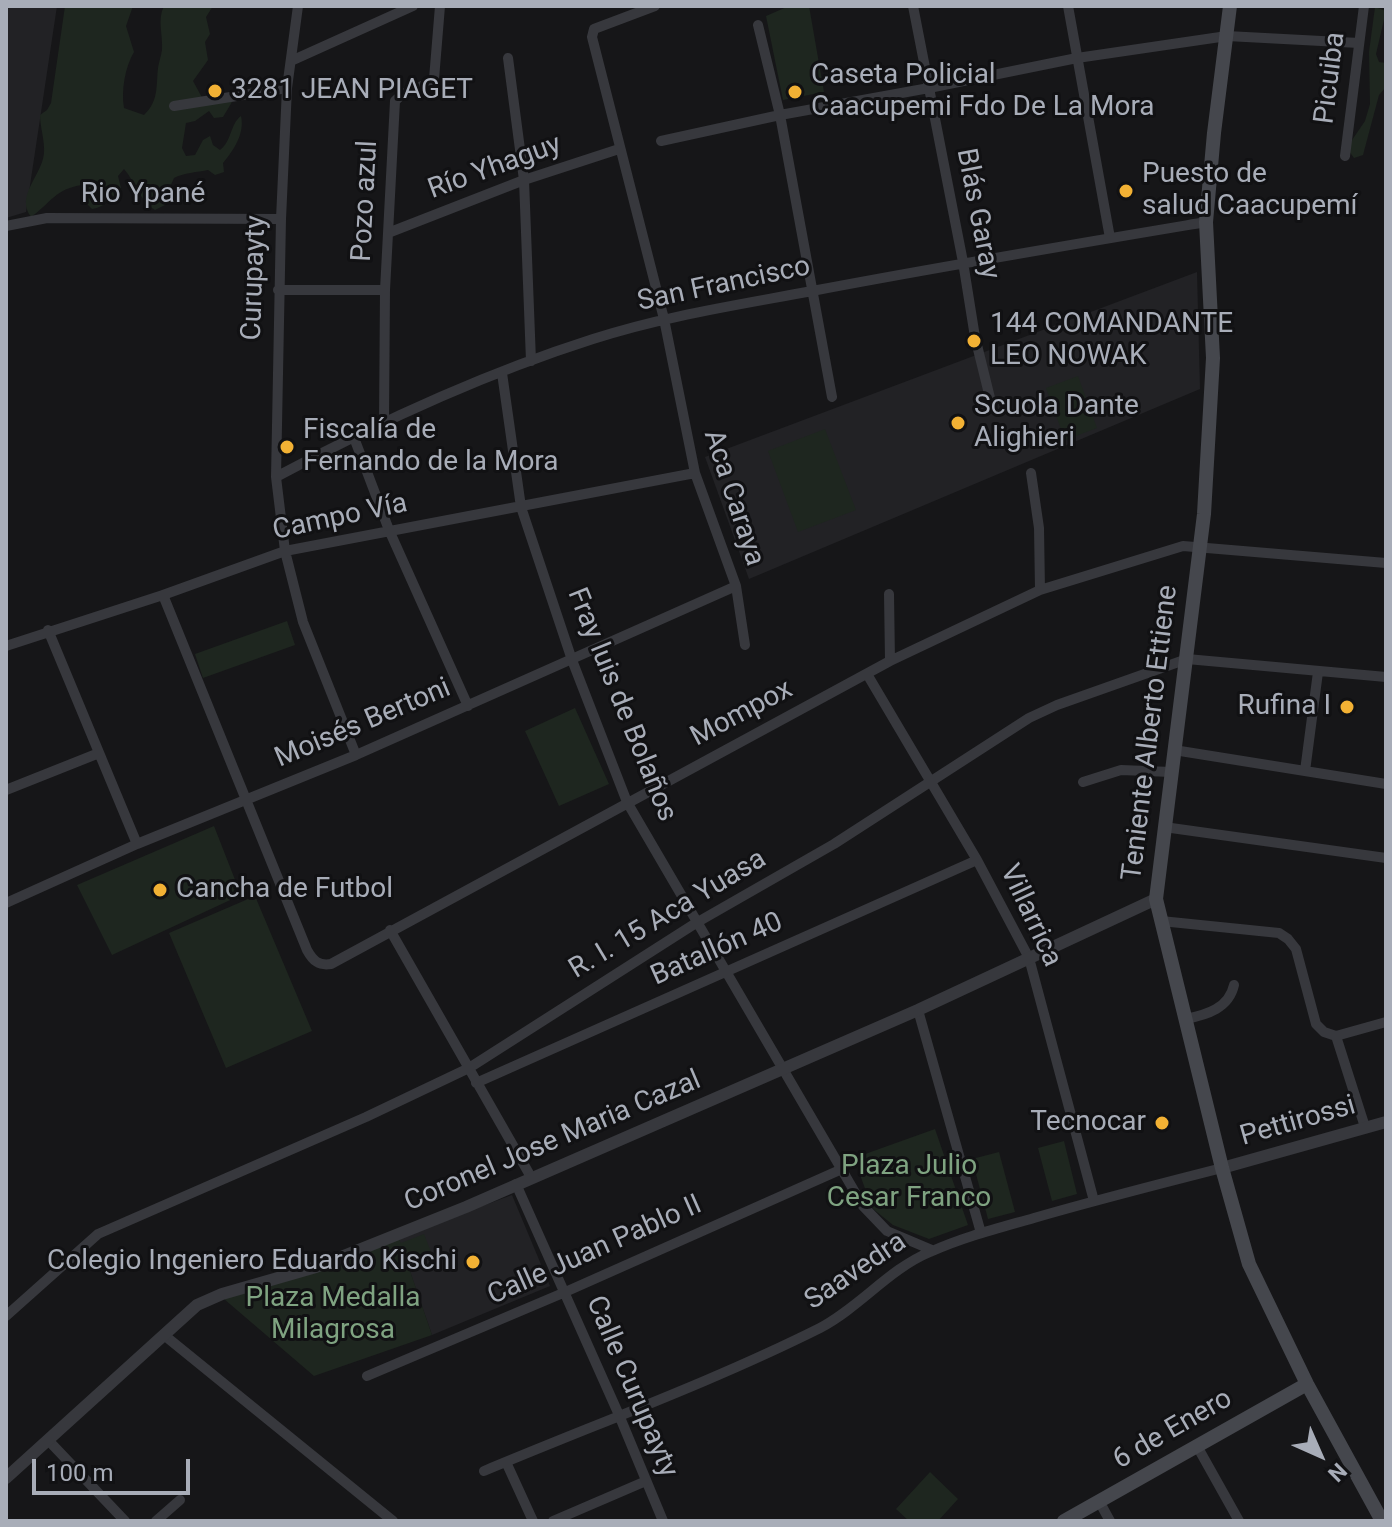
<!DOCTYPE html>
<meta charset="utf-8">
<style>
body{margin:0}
#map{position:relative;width:1392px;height:1527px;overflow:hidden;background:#161618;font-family:Roboto,sans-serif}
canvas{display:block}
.frame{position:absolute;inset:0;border:8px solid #a8adb8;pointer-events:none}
.north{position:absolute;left:1280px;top:1415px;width:80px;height:80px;-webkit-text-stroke:6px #111113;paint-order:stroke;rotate:135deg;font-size:22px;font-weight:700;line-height:32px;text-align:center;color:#a8adb8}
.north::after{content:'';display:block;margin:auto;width:28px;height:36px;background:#a8adb8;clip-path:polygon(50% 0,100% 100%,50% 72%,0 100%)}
.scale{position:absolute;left:32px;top:1459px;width:158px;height:36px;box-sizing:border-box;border:4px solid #a8adb8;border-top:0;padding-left:10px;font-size:24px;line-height:28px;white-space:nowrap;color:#a8adb8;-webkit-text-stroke:6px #111113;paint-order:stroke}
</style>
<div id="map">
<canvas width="1392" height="1527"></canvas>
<div class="frame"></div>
<div class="north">N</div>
<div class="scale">100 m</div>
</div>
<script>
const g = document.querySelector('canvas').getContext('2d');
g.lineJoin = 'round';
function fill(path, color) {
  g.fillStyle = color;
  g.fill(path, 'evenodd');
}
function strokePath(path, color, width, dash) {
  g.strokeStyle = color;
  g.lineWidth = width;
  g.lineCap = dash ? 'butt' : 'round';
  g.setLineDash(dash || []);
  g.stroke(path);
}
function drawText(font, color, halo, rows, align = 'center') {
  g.font = font + ' Roboto,sans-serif';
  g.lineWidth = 6;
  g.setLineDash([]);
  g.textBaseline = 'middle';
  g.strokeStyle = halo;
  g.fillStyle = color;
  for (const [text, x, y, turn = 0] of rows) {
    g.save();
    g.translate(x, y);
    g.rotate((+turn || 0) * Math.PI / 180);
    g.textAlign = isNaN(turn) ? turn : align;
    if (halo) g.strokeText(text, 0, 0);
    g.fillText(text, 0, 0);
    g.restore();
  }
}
const built = new Path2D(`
 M6 6H57L26 212 6 218Z
 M1197 272 1200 389 749 579 705 457Z
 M512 1195 550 1286 432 1335 398 1237Z`);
const green = new Path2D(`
 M65 6H133L126 26 134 52C125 67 121 91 124 108L144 115C159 101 156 86 158 68 159 62 161 56 162 50 163 34 157 20 164 6H213L206 17 210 34 205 42 208 60 193 81 205 103 229 94 232 102 223 117 214 118 209 111 195 121 186 123 182 148 186 156 195 155 203 140 210 136 213 145 220 150C232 141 230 124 241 116 245 133 234 150 223 163L224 172 215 175 208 170C198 172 183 173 174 178L167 194 173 200 181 198 185 190 193 188 188 196 181 201 171 202 155 210C139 200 136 183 124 169L118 176 122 192 116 199 110 193C108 203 103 207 92 209L86 203 82 185C55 189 52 202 31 217 15 195 42 176 44 153 45 141 40 127 40 115L47 110 51 103Z
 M789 6H809L824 92 783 100 766 16Z
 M1375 7 1386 11 1376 54 1379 62 1386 63V87L1379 95 1363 155 1354 158 1349 151 1350 143 1365 121 1370 104 1369 52Z
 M1078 376 1097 428 1065 440 1046 388Z
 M825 429 856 510 798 532 768 451Z
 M287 621 295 645 203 678 195 654Z
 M575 708 609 784 559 806 525 731Z
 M214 826 241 895 112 955 77 885Z
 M255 896 312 1031 226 1068 169 933Z
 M935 1129 968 1225 929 1239 893 1225 872 1208 854 1158Z
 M1064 1141 1077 1194 1052 1201 1038 1148Z
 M999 1152 1015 1212 988 1219 972 1159Z
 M424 1234 431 1252 407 1262 432 1335 314 1376 224 1299 398 1237 401 1243Z
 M930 1472 958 1499 938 1521H909L896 1509Z`);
const minor = new Path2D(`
 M298 6 287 88 281 219 276 477 285 551 303 622 356 755
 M655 6 594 29 592 37 664 319 695 473 736 586 745 645
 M913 6 963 262 975 337 992 406
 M1068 6 1110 238
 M758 25 780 115 832 397
 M508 58 524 180 531 361
 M291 61 413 6
 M174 106 287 88
 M661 141 780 115 929 88 1077 58 1227 36 1359 43
 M1345 156 1364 6
 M6 226 47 218 281 219
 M388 233 524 180 619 149
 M278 290H385
 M502 373 521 507 572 660 627 802 863 1206 887 1231 932 1250
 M384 421 385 290 395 101C405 89 422 89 434 79L440 6
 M353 435 389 530 468 706
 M1031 473 1039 528 1040 590
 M276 477C377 423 483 374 593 339 664 316 738 305 812 291 943 266 1075 244 1206 222
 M889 594 890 661
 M163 595 307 950C313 961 319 966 331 964L890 661 1040 590 1183 546 1386 563
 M48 630 137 844
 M6 646 163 595 285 551 695 473
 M867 674 977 860 1029 958 1094 1201
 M1174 750 1386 784
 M1305 771 1318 672
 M1083 782 1121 770 1171 772
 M6 790 99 753
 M1164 827 1386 858
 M6 903 137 844 356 755 736 586
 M1161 921 1279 933 1288 939 1296 949 1316 1024 1324 1032 1336 1036 1365 1127
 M390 930 531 1177
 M918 1010 981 1233
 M1185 1019C1207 1015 1229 1008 1234 985
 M1336 1036 1386 1022
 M476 1083 977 860
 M516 1184 619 1415 663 1521
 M6 1316 98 1234 366 1117 469 1068 696 923 834 844 1029 718 1057 705 1187 659 1386 677
 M164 1335 393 1521
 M367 1376 563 1293 842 1169
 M48 1440 125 1521
 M1197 1446 1239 1521
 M506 1462 533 1521
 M484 1471C596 1424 712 1382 820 1328 860 1307 889 1269 930 1252 963 1237 999 1228 1034 1218 1096 1200 1159 1184 1222 1168
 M1099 1501 1110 1521
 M156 1521 180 1500
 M553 1521 646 1481`);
const tertiary = new Path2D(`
 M1222 1168 1386 1122
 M6 1478 197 1305 222 1294 316 1267 466 1207 918 1010 1156 899`);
const secondary = new Path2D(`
 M1230 6 1214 133 1206 222 1213 358 1204 514 1156 899 1222 1168 1249 1264 1307 1384 1382 1521
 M1064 1521 1307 1384`);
const markers = [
 [215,91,8,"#f2b134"],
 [795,92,8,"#f2b134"],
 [1126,191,8,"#f2b134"],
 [974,341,8,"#f2b134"],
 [958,423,8,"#f2b134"],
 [287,447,8,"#f2b134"],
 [1347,707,8,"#f2b134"],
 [160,890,8,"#f2b134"],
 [1162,1123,8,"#f2b134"],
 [473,1262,8,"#f2b134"]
];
const poiNames = [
 ["Caseta Policial",811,76],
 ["Caacupemi Fdo De La Mora",811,108],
 ["3281 JEAN PIAGET",231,91],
 ["Puesto de",1142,175],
 ["salud Caacupemí",1142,207],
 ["144 COMANDANTE",990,325],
 ["LEO NOWAK",990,357],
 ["Scuola Dante",974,407],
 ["Alighieri",974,439],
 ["Fiscalía de",303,431],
 ["Fernando de la Mora",303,463],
 ["Rufina I",1331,707,"right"],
 ["Cancha de Futbol",176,890],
 ["Tecnocar",1146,1123,"right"],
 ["Colegio Ingeniero Eduardo Kischi",457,1262,"right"]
];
const streetNames = [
 ["Picuiba",1331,78,-83],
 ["Río Yhaguy",495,168,-20],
 ["Rio Ypané",143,195],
 ["Pozo azul",366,201,-87],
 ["Blás Garay",977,214,79],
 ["Curupayty",255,278,-88],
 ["San Francisco",724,285,-12],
 ["Aca Caraya",733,498,72],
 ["Campo Vía",340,518,-12],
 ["Fray luis de Bolaños",621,705,68],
 ["Mompox",742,714,-28],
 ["Moisés Bertoni",363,724,-23],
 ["Teniente Alberto Ettiene",1151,733,-83],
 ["R. I. 15 Aca Yuasa",668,915,-31],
 ["Villarrica",1030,916,65],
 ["Batallón 40",717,950,-24],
 ["Pettirossi",1298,1122,-16],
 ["Coronel Jose Maria Cazal",553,1142,-23],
 ["Calle Juan Pablo II",595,1251,-24],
 ["Saavedra",856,1272,-34],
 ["Calle Curupayty",631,1387,67],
 ["6 de Enero",1173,1430,-30]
];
const parkNames = [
 ["Plaza Julio",909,1167],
 ["Cesar Franco",909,1199],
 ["Plaza Medalla",333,1299],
 ["Milagrosa",333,1331]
];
fill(built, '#222225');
fill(green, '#1e261f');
strokePath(minor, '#37383d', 10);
strokePath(tertiary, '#37383d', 12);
strokePath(secondary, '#45474d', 14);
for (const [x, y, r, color] of markers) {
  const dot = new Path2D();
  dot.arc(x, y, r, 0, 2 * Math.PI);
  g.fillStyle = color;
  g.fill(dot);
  strokePath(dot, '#111113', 3);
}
drawText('28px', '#a8adb8', '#111113', poiNames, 'left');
drawText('28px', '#a8adb8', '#111113', streetNames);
drawText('28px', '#7fa381', '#111113', parkNames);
</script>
